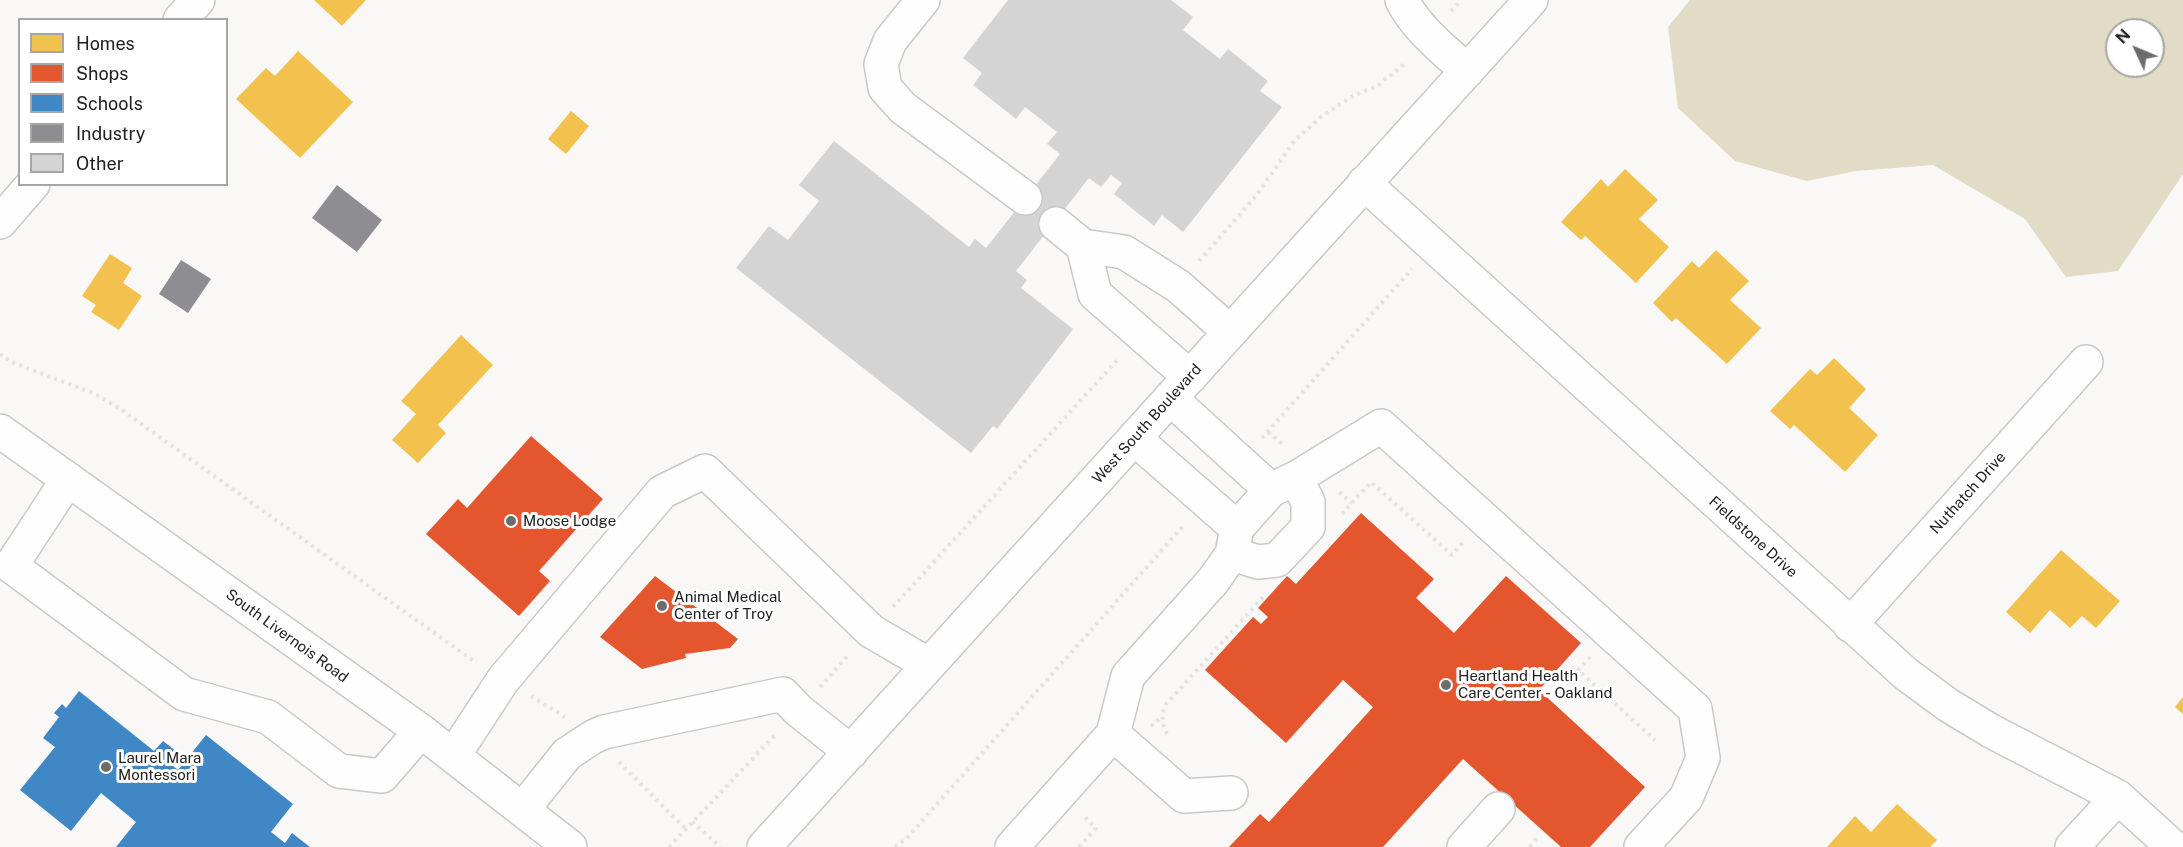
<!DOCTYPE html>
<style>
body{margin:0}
#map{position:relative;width:2183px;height:847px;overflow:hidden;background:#f9f8f7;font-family:"Public Sans",sans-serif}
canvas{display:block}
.legend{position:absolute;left:18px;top:18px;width:210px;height:168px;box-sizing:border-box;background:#fff;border:2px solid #a6a6a6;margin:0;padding:8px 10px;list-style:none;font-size:18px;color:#212020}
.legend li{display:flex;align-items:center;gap:12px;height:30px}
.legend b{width:30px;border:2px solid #a6a6a6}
.north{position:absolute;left:2105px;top:18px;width:60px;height:60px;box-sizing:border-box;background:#fff;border:2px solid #a6a6a6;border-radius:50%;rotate:314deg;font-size:16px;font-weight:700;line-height:24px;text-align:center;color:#212020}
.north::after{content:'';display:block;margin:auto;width:21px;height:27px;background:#6d6c6b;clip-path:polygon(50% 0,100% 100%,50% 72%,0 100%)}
</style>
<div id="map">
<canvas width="2183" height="847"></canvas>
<ul class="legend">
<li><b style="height:16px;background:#f2c14e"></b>Homes</li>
<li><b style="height:16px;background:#e4572e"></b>Shops</li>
<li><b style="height:16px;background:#3f88c5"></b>Schools</li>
<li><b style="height:16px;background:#8d8d92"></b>Industry</li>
<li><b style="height:16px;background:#d5d4d4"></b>Other</li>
</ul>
<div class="north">N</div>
</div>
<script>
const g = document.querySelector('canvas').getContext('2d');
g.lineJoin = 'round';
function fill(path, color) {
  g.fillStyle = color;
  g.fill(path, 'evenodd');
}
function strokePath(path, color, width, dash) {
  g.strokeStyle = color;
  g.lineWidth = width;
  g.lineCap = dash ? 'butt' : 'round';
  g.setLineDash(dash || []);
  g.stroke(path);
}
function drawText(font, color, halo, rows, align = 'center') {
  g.font = font + ' "Public Sans",sans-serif';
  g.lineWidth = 6;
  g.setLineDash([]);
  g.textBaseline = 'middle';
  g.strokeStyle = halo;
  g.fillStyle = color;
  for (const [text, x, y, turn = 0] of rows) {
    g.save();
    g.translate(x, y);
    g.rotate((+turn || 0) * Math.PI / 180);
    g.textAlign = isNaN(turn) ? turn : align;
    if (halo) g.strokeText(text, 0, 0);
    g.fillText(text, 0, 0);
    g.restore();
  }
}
const forest = new Path2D(`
 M1690 0H2183V174L2118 271 2066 277 2025 219 1933 165 1856 171 1807 181 1735 161 1678 108 1668 27ZM2117 30H2153V66H2117Z`);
const homes = new Path2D(`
 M314 0H366L342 26Z
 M298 51 353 102 300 158 236 99 266 68 275 76Z
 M571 111 589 126 566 154 548 139Z
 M1625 169 1658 200 1639 219 1669 247 1636 283 1585 236 1581 240 1561 222 1601 179 1608 187Z
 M1716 250 1749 281 1730 300 1761 328 1727 364 1676 318 1672 322 1653 303 1692 261 1699 268Z
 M110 254 132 268 123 283 142 296 119 330 91 312 96 305 82 296Z
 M461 335 493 365 438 425 446 433 418 463 392 440 416 414 401 401Z
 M1834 358 1866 389 1849 408 1878 435 1845 472 1794 425 1790 429 1770 411 1810 369 1817 375Z
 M2061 550 2120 601 2096 628 2082 616 2070 628 2050 610 2030 633 2006 612Z
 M2183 697V714L2175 707Z
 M1897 804 1937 840 1930 847H1827L1855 816 1871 832Z`);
const shops = new Path2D(`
 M531 436 603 499 539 571 550 581 519 616 426 534 458 499 467 508Z
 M1361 513 1434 579 1416 598 1454 633 1506 576 1581 643 1539 690 1645 787 1590 847H1561L1463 759 1383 847H1229L1260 814 1269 822 1373 707 1343 680 1286 743 1205 670 1253 617 1261 624 1268 617 1258 608 1287 576 1296 584Z
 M655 576 738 639 730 648 685 654 686 658 642 669 600 637Z`);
const schools = new Path2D(`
 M79 691 154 751 163 741 180 754 172 765 178 770 206 735 293 804 271 832 285 843 292 833 310 847H116L136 822 101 793 71 831 20 790 55 747 43 738 59 717 54 713 62 704 66 708Z`);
const industry = new Path2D(`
 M337 185 382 220 357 252 312 218Z
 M181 260 211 279 188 313 159 294Z`);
const building = new Path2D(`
 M1008 0H1171L1193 17 1183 30 1220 59 1228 49 1268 81 1260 91 1282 107 1183 232 1162 215 1154 226 1114 194 1122 183 1111 175 1101 187 1089 178 1016 271 1027 280 1021 288 1073 329 997 429 993 426 971 453 736 268 769 226 788 240 819 201 799 185 834 141 969 247 975 239 986 248 1060 154 1047 144 1057 132 1025 107 1016 119 973 85 982 73 963 58Z`);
const path = new Path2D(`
 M1451 11 1461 0
 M1199 261 1256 196 1295 140 1322 116 1353 96 1377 86 1407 62
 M0 354 11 362 93 393 116 406 475 662
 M1268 432 1285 446
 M1262 438 1412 269
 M1339 492 1352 503
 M1342 514 1371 482 1452 555 1463 542
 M893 607 1120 357
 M1590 657 1578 670 1655 740
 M820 687 849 654
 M531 696 565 717
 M1151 726 1163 716
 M1167 734C1162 724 1160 713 1167 703L1265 595
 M619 762 686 829
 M692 822 721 847
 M669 847 776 734
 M895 847 907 838 1185 524
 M1079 847 1096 828 1083 815
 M1530 847 1537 838`);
const minor = new Path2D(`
 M923 0 890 41 881 64 885 88 903 108 1025 198
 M1402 0C1416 28 1443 49 1467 71
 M180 20 198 0
 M1364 183 1906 674 1948 705 1991 731 2118 797 2173 847
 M0 222 33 184
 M1056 224 1083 246 1124 252 1178 286 1230 332
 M1083 246 1095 294 1190 377
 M1170 398 1271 490
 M0 431 421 731 570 847
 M1134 438 1237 528
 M68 479 11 566 184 694 268 717 339 771 382 776 421 731
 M1232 554 1258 562 1277 560 1308 527V502L1296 478
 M1850 625 2086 362
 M1113 734 1184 796 1231 793
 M454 755 503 680 662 492 705 471 871 631 929 665
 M523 809 567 754 593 737 604 732 783 694 798 710 851 752
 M764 847 1531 0
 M1012 847 1113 734 1128 676 1213 581 1232 554 1237 528 1271 490 1296 478 1381 426 1695 709 1703 758 1686 798 1641 847
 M1464 847 1498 809
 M2072 847 2118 797`);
const markers = [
 [511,521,6,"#6d6c6b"],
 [662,606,6,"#6d6c6b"],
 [1446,685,6,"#6d6c6b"],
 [106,767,6,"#6d6c6b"]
];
const streetNames = [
 ["West South Boulevard",1147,424,-48],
 ["Nuthatch Drive",1968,493,-48],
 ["Fieldstone Drive",1753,537,42],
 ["South Livernois Road",287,636,36]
];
const poiNames = [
 ["Moose Lodge",523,521],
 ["Animal Medical",674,597],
 ["Center of Troy",674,614],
 ["Heartland Health",1458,676],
 ["Care Center - Oakland",1458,693],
 ["Laurel Mara",118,758],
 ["Montessori",118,775]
];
fill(forest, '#e2dbc6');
fill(homes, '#f2c14e');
fill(shops, '#e4572e');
fill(schools, '#3f88c5');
fill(industry, '#8d8d92');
fill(building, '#d5d4d4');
strokePath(minor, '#c9c8c7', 36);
strokePath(path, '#e3e3e2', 4, [3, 4.5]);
strokePath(minor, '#fefefe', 33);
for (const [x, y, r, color] of markers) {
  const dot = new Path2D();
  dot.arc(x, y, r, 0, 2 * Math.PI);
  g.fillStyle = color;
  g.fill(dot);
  strokePath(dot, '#fff', 2);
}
drawText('15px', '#212020', '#fff', streetNames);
drawText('15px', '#212020', '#fff', poiNames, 'left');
</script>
